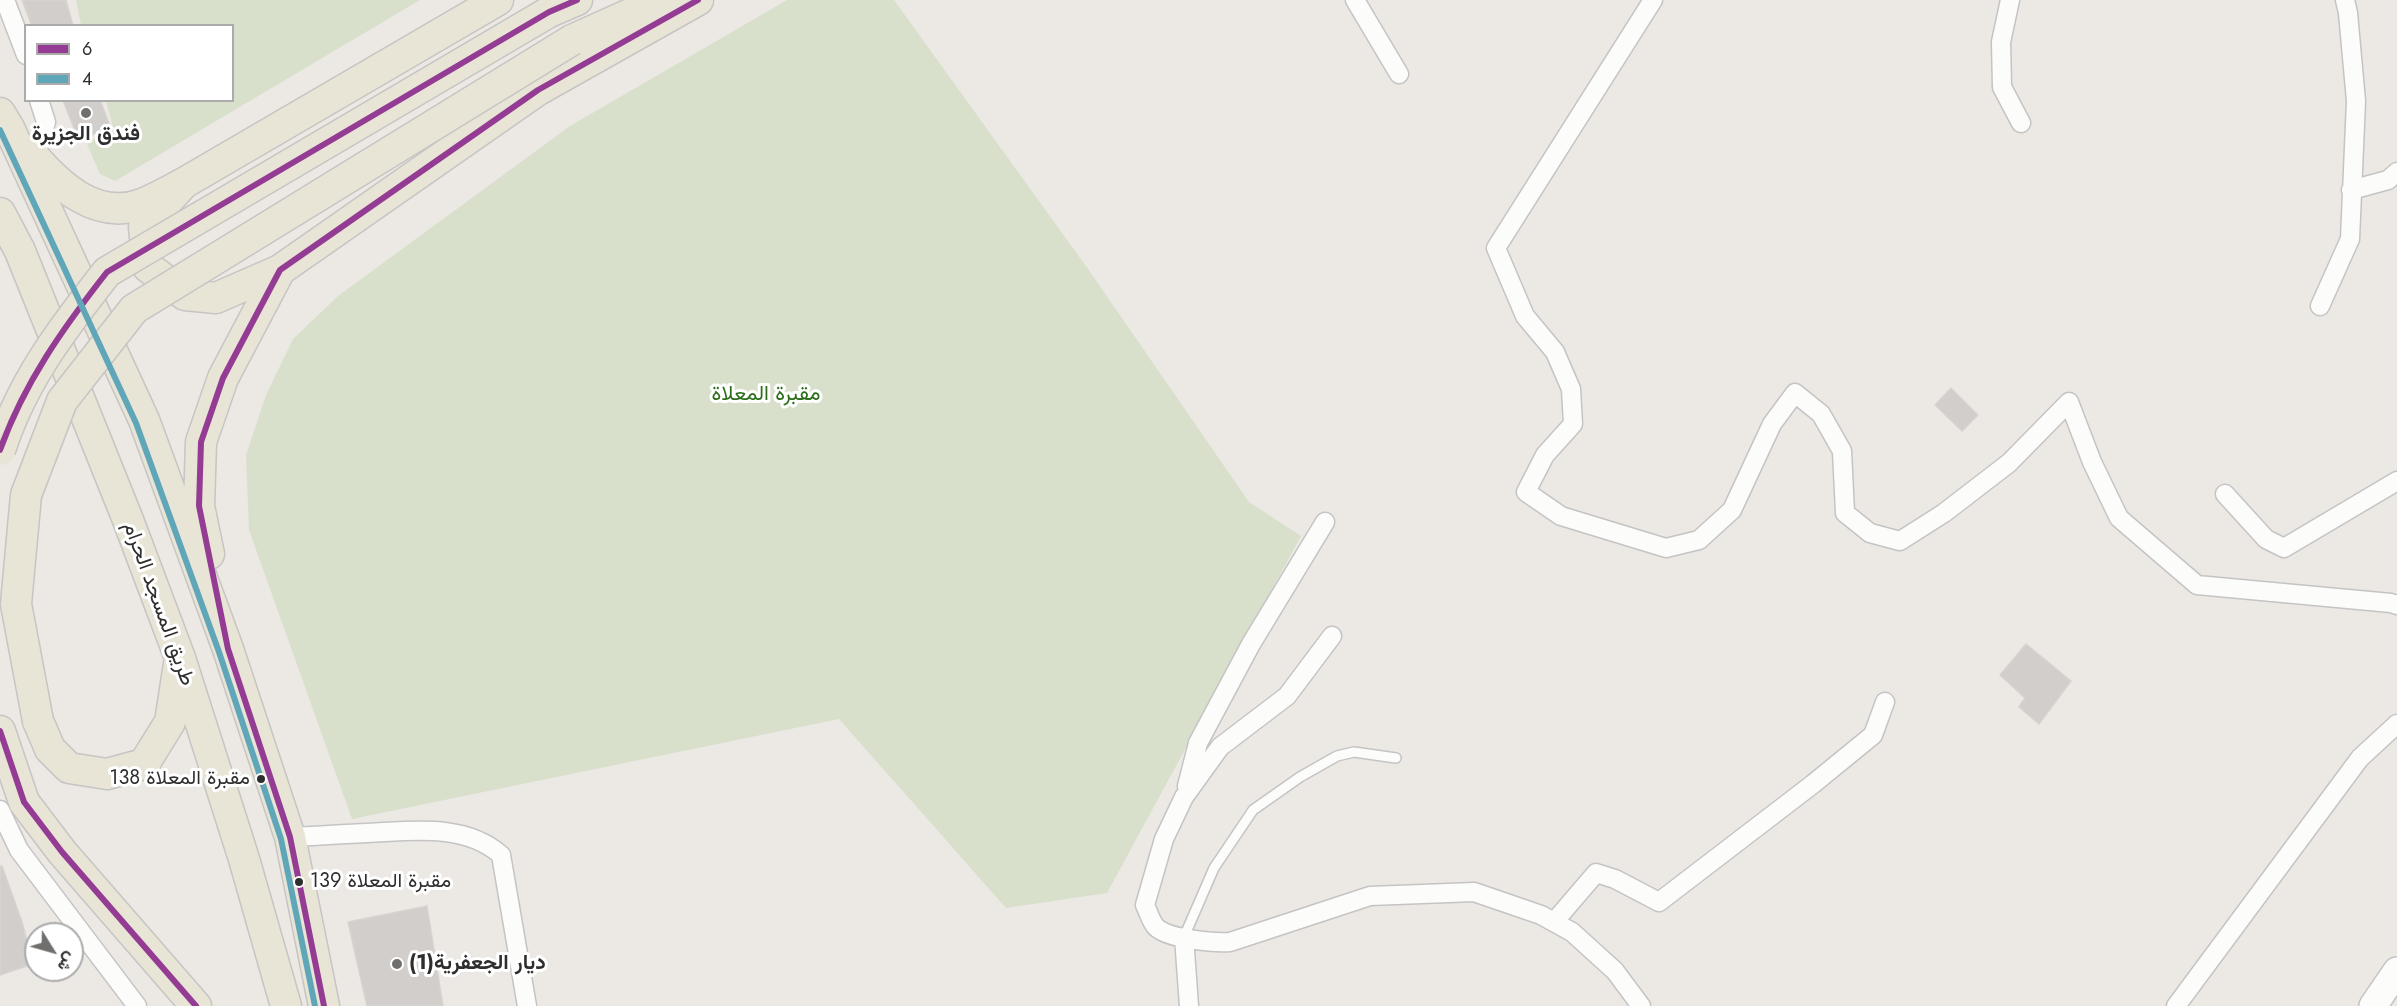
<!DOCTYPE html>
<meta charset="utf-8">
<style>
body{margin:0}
#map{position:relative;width:2397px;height:1006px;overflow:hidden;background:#ece8e4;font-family:Jost,Vazirmatn,sans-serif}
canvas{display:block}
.legend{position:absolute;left:24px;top:24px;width:210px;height:78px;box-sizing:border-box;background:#fff;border:2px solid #ababab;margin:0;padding:8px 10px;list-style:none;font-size:18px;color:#2e2e2e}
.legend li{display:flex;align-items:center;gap:12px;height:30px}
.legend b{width:30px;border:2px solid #ababab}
.north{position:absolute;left:24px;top:922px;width:60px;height:60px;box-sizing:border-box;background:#fff;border:2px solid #ababab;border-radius:50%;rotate:127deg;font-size:16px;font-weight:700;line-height:24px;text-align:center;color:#2e2e2e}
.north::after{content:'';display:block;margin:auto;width:21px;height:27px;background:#706f6e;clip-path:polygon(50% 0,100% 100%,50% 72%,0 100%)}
</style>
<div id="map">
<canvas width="2397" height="1006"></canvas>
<ul class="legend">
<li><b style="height:8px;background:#943c94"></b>6</li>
<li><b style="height:8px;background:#60a6b9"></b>4</li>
</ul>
<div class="north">ش</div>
</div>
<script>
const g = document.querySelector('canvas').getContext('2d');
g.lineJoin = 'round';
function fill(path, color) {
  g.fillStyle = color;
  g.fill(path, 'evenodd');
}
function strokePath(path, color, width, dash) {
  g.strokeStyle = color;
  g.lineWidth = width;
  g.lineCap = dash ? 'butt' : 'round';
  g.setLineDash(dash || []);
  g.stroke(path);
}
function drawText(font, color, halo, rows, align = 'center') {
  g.font = font + ' Jost,Vazirmatn,sans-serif';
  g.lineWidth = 6;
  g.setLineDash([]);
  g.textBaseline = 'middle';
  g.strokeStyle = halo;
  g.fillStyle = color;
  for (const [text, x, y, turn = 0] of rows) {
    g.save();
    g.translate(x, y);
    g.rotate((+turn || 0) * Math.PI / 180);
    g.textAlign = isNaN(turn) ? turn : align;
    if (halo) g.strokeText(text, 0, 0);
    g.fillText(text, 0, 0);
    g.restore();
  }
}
const cemetery = new Path2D(`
 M76 0H420L115 181 100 174 87 144 113 127 106 101 232 100V26L81 25Z
 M787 0H894L1088 269 1249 502 1301 536 1107 893 1006 908 839 719 352 819 249 530 246 455 266 395 293 339 338 296 570 126Z`);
const building = new Path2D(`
 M22 0H66L73 26H32Z
 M63 100H100L110 126 79 141Z
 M1951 388 1978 415 1962 431 1935 405Z
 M2026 644 2071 681 2039 724 2019 707 2025 698 2000 675Z
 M0 866H2L22 922 33 964 0 975Z
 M427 906 443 1006H367L348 922Z`);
const path = new Path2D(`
 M321 879 338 874`);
const lane = new Path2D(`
 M1184 937 1214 868 1253 810 1300 777 1337 756 1354 752 1396 758`);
const street = new Path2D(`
 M5 0 26 55
 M1355 0 1399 74
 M1653 0 1496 248 1525 316 1555 352 1571 389 1573 424 1545 455 1526 492 1561 516 1666 548 1699 540 1732 510 1772 424 1795 393 1821 414 1842 451 1845 513 1870 533 1900 541 1944 513 2009 463 2069 402 2092 462 2119 518 2197 585 2391 603 2397 605
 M2010 0 2001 42 2002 87 2021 123
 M35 158 46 122 39 100
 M2351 190 2388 180 2397 172
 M2320 306 2350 239 2356 101 2348 13 2345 0
 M2225 494 2266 539 2284 548 2397 481
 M1332 636 1287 696 1220 747 1184 797 1164 839 1145 905C1148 911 1151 922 1156 927 1168 939 1214 943 1230 942L1370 896 1474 892 1541 915 1572 932 1615 971 1641 1006
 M1187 786 1198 743 1251 644 1325 522
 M0 810 19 850 137 1006
 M290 837C316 836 342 834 368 833 412 831 465 823 501 855L527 1006
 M1554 922 1596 873 1615 879 1659 902 1813 784 1873 735 1885 702
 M1184 937 1189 1006
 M2176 1006 2360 758 2397 724`);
const secondary = new Path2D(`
 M2373 1006 2397 971`);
const primary = new Path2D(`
 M549 12 577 0
 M572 40 661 0
 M0 113 9 128 144 420 228 649 290 837 324 1006
 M31 153C58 185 96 221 142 204 157 198 171 190 184 183L498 0
 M184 183 144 227 148 267 185 295 216 298 280 270 538 90 698 0
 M0 213 20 251 128 520 180 658 244 859 286 1006
 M209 554 199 506 201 442 223 378 280 270
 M38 721 50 749 69 768 107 774 144 764 170 722 179 664
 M0 731 24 802 62 852 196 1006`);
const primaryBridge = new Path2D(`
 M0 450C22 381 63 328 107 272L549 12
 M38 721 16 604 26 495 62 401 134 309 572 40`);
const bus1 = new Path2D(`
 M0 450C24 383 63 328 107 272L549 12 577 0
 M0 731 24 802 62 852 196 1006
 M324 1006 290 837 228 649 199 506 201 442 223 378 280 270 538 90 698 0`);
const bus2 = new Path2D(`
 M0 130 136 423 219 652 281 839 315 1006`);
const markers = [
 [86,113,6,"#706f6e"],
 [261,779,5,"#2e2e2e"],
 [299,882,5,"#2e2e2e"],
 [397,964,6,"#706f6e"]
];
const busNames = [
 ["مقبرة المعلاة 138",250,779],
 ["مقبرة المعلاة 139",310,882,"left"]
];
const poiNames = [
 ["فندق الجزيرة",86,135],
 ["ديار الجعفرية(1)",409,964,"left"]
];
const parkNames = [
 ["مقبرة المعلاة",766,395]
];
const streetNames = [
 ["طريق المسجد الحرام",158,604,70]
];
fill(cemetery, '#d8e0cc');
fill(building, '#d1cecb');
strokePath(building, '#d7d4d0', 1.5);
strokePath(lane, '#c5c4c5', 12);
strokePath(street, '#c5c4c5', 21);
strokePath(secondary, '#c5c4c5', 30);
strokePath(primary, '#c6c5c4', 33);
strokePath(path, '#c9c9c8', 4, [4.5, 3]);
strokePath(lane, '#fcfcfb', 9);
strokePath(street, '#fcfcfb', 18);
strokePath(secondary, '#fcfcfb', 27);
strokePath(primary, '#e8e4d6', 30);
strokePath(primaryBridge, '#c6c5c4', 33, []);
strokePath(primaryBridge, '#e8e4d6', 30);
strokePath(bus1, '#943c94', 6);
strokePath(bus2, '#60a6b9', 6);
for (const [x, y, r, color] of markers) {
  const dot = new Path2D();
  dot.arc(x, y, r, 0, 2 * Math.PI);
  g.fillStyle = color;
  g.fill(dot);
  strokePath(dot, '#fff', 2);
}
drawText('20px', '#2e2e2e', '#fff', busNames, 'right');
drawText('bold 21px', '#2e2e2e', '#fff', poiNames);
drawText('21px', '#2c6e1b', '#fff', parkNames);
drawText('21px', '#2e2e2e', '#fff', streetNames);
</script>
